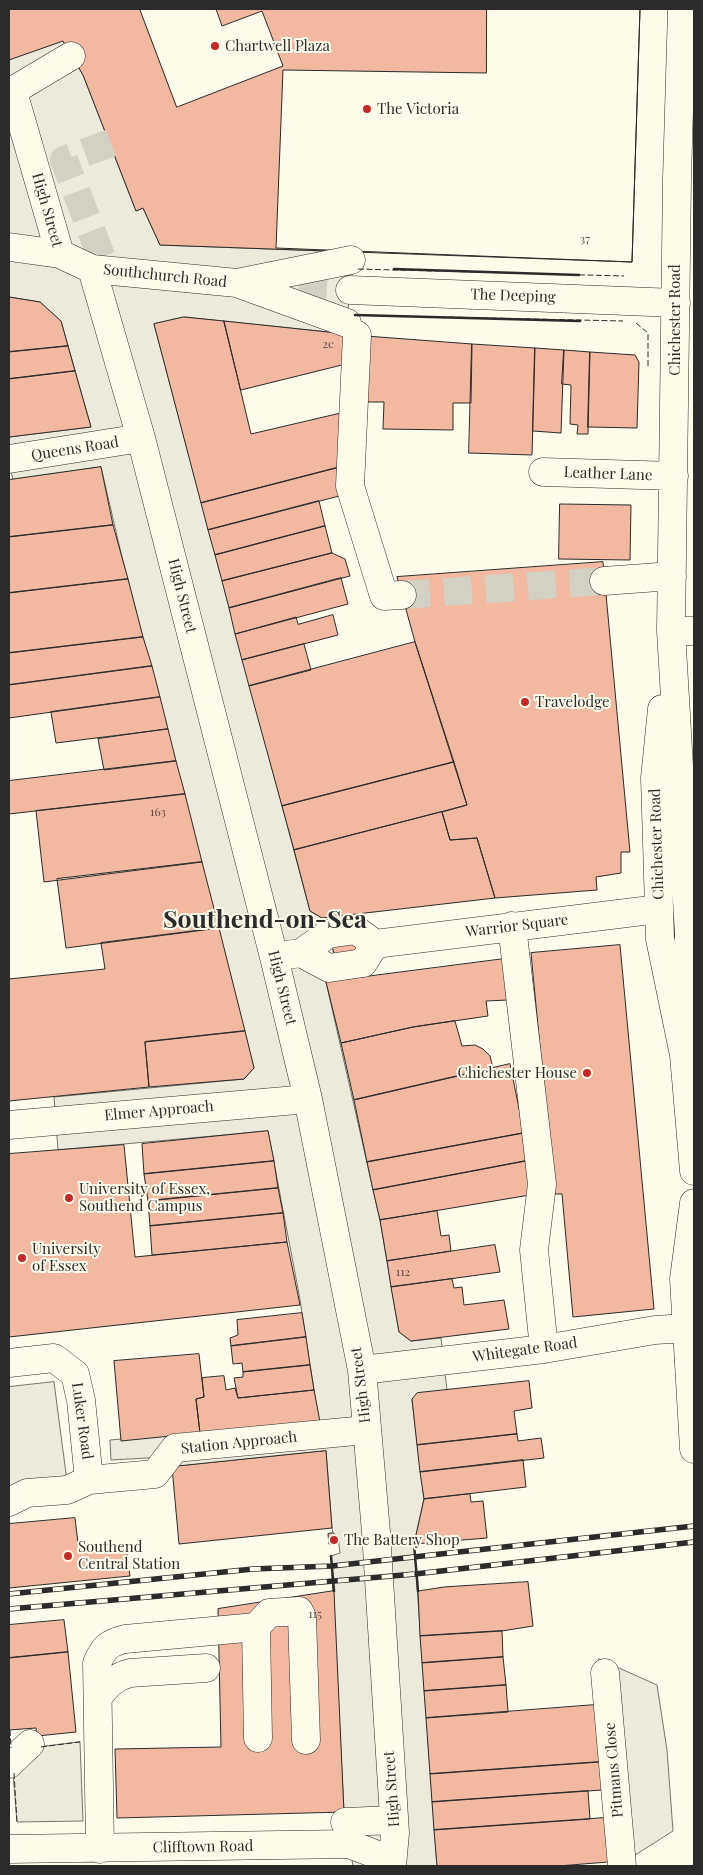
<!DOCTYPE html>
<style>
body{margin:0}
#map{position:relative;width:703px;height:1875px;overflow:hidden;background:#fdfbea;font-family:"Playfair Display",serif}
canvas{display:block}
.frame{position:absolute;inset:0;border:10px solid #2b2b2b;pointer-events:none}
</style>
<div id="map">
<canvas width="703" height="1875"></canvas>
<div class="frame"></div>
</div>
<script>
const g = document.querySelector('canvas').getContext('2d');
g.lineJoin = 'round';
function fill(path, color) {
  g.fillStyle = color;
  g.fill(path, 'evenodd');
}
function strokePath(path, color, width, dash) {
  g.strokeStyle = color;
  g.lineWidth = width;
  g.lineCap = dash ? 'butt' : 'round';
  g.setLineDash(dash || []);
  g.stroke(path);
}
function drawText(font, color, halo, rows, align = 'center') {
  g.font = font + ' "Playfair Display",serif';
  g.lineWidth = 4;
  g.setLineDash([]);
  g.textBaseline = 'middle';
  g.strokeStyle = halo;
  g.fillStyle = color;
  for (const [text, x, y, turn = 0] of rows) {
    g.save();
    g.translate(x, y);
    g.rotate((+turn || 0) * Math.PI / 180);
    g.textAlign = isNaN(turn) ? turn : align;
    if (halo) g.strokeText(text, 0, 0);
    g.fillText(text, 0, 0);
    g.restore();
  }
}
const parking = new Path2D(`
 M63 41 83 75 136 211 143 208 160 245 351 252 347 334 184 317 154 324 310 911 322 918 353 915 356 930 332 940 335 960 365 976 326 982 380 1220 399 1332 411 1341 441 1338 447 1390 412 1400 424 1499 414 1544 437 1866H353L344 1812 331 1556 340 1553 338 1537 333 1533 332 1528 326 1451 172 1467 166 1457 111 1460 110 1440 319 1422 299 1294 268 1131 58 1150 54 1097 244 1079 254 1068 121 553 101 467 13 480 9 462V437L91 427 61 321 40 302 9 297V60Z
 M54 1382 67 1481 9 1487V1387Z
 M599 1659 657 1685 667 1750 673 1831 621 1864Z
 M80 1742 83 1821 17 1822 13 1774 40 1747Z`);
const building = new Path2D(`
 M9 9H640L632 262 160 245 143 208 136 211 83 75 63 41 9 60Z
 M140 9H216L222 26 262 11 283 66 177 107Z
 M487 9H640L632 262 276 248 283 70 486 73Z
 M9 297 40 302 61 321 68 346 9 352Z
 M184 317 224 321 251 434 345 412 344 466 201 503 154 324Z
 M224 321 347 334 346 364 241 390Z
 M366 336 472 344 471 403H453V430L383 429 384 402H364Z
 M472 344 535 348 532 455 469 453Z
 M68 346 75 371 9 379V352Z
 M535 348 564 350 561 433 533 431Z
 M564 350 590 352 588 434H577L578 425 570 424 571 385 562 384Z
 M590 352 635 355 639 362 637 428 588 427Z
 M75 371 91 427 9 437V379Z
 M344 466 343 495 208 530 201 503Z
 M101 467 113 525 9 537V480Z
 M319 501 325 526 215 555 208 530Z
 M560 504 631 505 630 560 559 559Z
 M113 525 128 579 9 593V537Z
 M325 526 332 553 222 581 215 555Z
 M332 553 345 559 350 576 229 608 222 581Z
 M603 562 630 852H621V873L596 877 597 890 495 898 477 838 450 840 442 812 467 805 415 642 397 577Z
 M341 578 348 604 235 634 229 608Z
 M128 579 143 637 9 653V593Z
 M333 615 338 635 242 660 235 634 296 617 298 624Z
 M143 637 152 666 9 685V653Z
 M415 642 454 762 282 806 249 686Z
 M304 644 311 670 249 686 242 660Z
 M152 666 160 697 9 718V685Z
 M160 697 168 729 56 743 51 712Z
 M168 729 176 761 104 770 98 739Z
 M176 761 185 794 9 814V781Z
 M454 762 467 805 294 850 282 806Z
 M185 794 202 862 44 882 36 811Z
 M442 812 450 840 477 838 495 898 322 918 310 911 294 850Z
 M202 862 219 928 66 948 57 879Z
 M219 928 245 1031 145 1042 149 1087 9 1101V979L105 969 101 943Z
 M358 936 361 956 335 960 331 940Z
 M620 945 654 1309 573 1317 562 1194H554L531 953Z
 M504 959 508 1000 486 1001 488 1016 413 1027 341 1043 326 982Z
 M455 1021 462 1046 475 1045 483 1049 490 1056 493 1068 354 1100 341 1043 413 1027Z
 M245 1031 254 1068 244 1079 149 1087 145 1042Z
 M510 1064 524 1133 367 1162 354 1100Z
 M268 1131 274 1161 144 1174 142 1144Z
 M524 1133 526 1161 373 1190 367 1162Z
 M124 1145 135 1257 287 1242 300 1305 9 1337V1154Z
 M274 1161 278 1188 148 1201 144 1174Z
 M526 1161 530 1195 380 1220 373 1190Z
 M278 1188 283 1213 150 1226 148 1201Z
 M437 1211 441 1236 449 1235 451 1251 387 1261 380 1220Z
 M283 1213 287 1242 152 1255 150 1226Z
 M495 1245 500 1272 391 1287 387 1261Z
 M452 1279 454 1288 462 1287 464 1305 504 1300 509 1329 411 1341 399 1332 391 1287Z
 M302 1313 306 1337 231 1346 230 1338 238 1335 237 1320Z
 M306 1337 310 1365 243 1372 242 1363 233 1364 231 1346Z
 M199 1354 204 1397 196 1399 200 1433 121 1441 114 1361Z
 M310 1365 314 1390 238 1398 234 1378 243 1377V1372Z
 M224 1376 226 1390 235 1388 238 1398 314 1390 320 1422 200 1433 196 1399 204 1397 202 1378Z
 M529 1381 532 1408 514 1411 517 1434 417 1445 412 1399 417 1393Z
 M517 1434 518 1441 541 1438 544 1458 420 1472 417 1445Z
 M326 1451 332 1528 179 1544 172 1467Z
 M523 1460 526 1487 424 1499 420 1472Z
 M470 1494 471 1502 483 1501 487 1538 414 1544 424 1499Z
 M75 1518 79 1551 126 1547 130 1576 9 1588V1524Z
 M333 1533 338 1537 339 1543 329 1544 328 1534Z
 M528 1582 533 1626 502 1631 420 1636 418 1591 444 1587Z
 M334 1591 344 1812 117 1818 115 1749 221 1747 218 1609Z
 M64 1620 68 1652 9 1658V1625Z
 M502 1631 503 1657 422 1663 420 1636Z
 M68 1652 76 1732 37 1736 36 1728 9 1730V1658Z
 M503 1657 506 1685 424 1691 422 1663Z
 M506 1685 508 1712 426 1718 424 1691Z
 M595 1705 600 1762 430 1774 426 1718Z
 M600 1762 602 1790 432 1802 430 1774Z
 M588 1791 590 1819 434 1830 432 1802Z
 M605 1818 608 1862 558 1866H437L434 1830Z`);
const minorTunnel = new Path2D(`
 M111 143 64 160 107 271 129 273
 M257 283 350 290
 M402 595 604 581`);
const minor = new Path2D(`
 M682 9 677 178 671 631 689 934 684 1055
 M13 92 60 254 92 269 141 438 274 957 308 1099 362 1370 376 1532 395 1833 392 1866
 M9 93 71 56
 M9 247 60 254
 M92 269 237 283 351 260
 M237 283 347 323
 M350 290 676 303
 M357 335 350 486 384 596 402 595
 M9 459 141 438
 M543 472 674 476
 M604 581 672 576
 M671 631H694
 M662 709 655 778 660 939 684 1055 694 1171
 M512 926 542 1184 534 1250 544 1349
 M301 953 328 934 356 930 375 944 659 909
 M286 955 301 953 329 968 363 963 375 944
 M9 1125 308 1099
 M694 1203 684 1279 694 1449
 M9 1363 54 1358 75 1374 81 1400 89 1480
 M362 1370 544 1349 655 1330 687 1328
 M9 1502 27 1493 67 1490 89 1480 155 1474 175 1448 366 1430
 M256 1627 269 1613 299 1611 302 1617 306 1740
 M605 1673 622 1866
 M98 1697C107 1685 115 1677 130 1673L206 1668
 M9 1764 30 1744
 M345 1822 394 1820
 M9 1849 349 1844 375 1854 391 1866
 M100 1849 97 1663C104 1647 109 1643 125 1639L256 1627 258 1738`);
const rail = new Path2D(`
 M9 1594 253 1569 332 1566 694 1526
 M9 1609 415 1574 694 1542`);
const fence = new Path2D(`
 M358 269 624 276
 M355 315 623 321
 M636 323 648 333V367
 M10 1730 11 1748
 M41 1747 80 1742
 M14 1773 17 1822`);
const wall = new Path2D(`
 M394 269 579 275
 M355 315 580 321
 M414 1544 418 1591
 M331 1556 334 1591`);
const markers = [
 [215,46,5,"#c62828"],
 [367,109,5,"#c62828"],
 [525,702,5,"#c62828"],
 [587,1073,5,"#c62828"],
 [69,1198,5,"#c62828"],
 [22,1258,5,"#c62828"],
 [334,1540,5,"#c62828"],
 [68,1556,5,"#c62828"]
];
const numberNames = [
 ["37",585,239],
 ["2c",328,344],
 ["163",158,812],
 ["112",403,1272],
 ["115",315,1614]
];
const poiNames = [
 ["Chartwell Plaza",225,46],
 ["The Victoria",377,109],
 ["Travelodge",535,702],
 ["Chichester House",577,1073,"right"],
 ["University of Essex,",79,1189],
 ["Southend Campus",79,1206],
 ["University",32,1249],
 ["of Essex",32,1266],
 ["The Battery Shop",344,1540],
 ["Southend",78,1547],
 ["Central Station",78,1564]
];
const streetNames = [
 ["High Street",47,210,74],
 ["Southchurch Road",165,276,6],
 ["The Deeping",513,296,2],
 ["Chichester Road",675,320,-90],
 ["Queens Road",75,449,-9],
 ["Leather Lane",608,474,2],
 ["High Street",182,596,76],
 ["Chichester Road",657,844,-92],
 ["Warrior Square",517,926,-7],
 ["High Street",282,988,76],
 ["Elmer Approach",159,1111,-5],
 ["Whitegate Road",525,1350,-8],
 ["High Street",361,1385,-97],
 ["Luker Road",82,1421,82],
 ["Station Approach",239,1443,-6],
 ["Pitmans Close",614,1770,-95],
 ["High Street",392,1789,-94],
 ["Clifftown Road",203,1847,-1]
];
const townNames = [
 ["Southend-on-Sea",265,920]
];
fill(parking, '#eceadb');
strokePath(parking, '#74746e', 1);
fill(building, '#f2b8a0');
strokePath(building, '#2b2b2b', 1);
strokePath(minorTunnel, '#d3d1c4', 28, [28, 14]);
strokePath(minor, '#2b2b2b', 29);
strokePath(minor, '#fdfbea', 28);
strokePath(rail, '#2b2b2b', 5.5);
strokePath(rail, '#fdfbea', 4, [11]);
strokePath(fence, '#2b2b2b', 1, [6, 2.5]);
strokePath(wall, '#2b2b2b', 2.5);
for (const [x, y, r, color] of markers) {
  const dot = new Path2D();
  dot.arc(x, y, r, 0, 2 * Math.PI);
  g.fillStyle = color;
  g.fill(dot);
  strokePath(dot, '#fdfbea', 2);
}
drawText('12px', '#5d4e48', null, numberNames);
drawText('15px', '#2b2b2b', '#fdfbea', poiNames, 'left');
drawText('15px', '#2b2b2b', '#fdfbea', streetNames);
drawText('bold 25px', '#2b2b2b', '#fdfbea', townNames);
</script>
